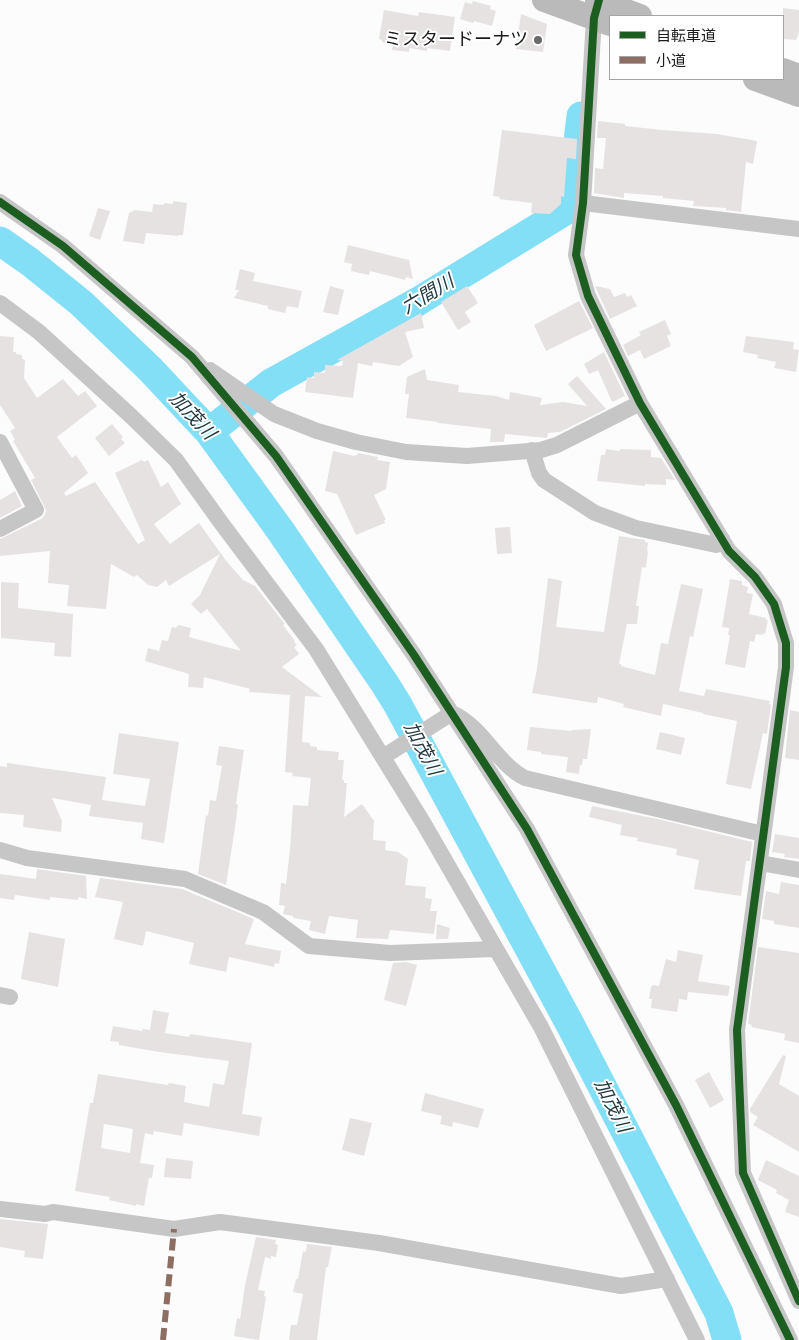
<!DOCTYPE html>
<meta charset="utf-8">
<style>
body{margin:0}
#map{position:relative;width:799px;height:1340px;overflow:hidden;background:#fcfcfd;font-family:"Noto Sans","Noto Sans JP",sans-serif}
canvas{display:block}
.legend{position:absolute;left:609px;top:15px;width:175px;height:65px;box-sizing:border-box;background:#fff;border:1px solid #a4a4a4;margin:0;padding:6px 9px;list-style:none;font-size:15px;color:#1b1b1c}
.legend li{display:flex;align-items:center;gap:10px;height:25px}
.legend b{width:25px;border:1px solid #a4a4a4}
</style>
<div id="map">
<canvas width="799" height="1340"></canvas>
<ul class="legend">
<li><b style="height:6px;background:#1b5e20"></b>自転車道</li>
<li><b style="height:6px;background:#8d6e63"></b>小道</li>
</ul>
</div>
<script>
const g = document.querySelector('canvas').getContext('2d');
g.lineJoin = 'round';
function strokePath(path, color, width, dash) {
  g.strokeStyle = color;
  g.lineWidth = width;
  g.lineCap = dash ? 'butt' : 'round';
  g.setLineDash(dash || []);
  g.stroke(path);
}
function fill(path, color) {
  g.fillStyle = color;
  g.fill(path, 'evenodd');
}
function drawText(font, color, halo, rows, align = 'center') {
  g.font = font + ' "Noto Sans","Noto Sans JP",sans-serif';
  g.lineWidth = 4;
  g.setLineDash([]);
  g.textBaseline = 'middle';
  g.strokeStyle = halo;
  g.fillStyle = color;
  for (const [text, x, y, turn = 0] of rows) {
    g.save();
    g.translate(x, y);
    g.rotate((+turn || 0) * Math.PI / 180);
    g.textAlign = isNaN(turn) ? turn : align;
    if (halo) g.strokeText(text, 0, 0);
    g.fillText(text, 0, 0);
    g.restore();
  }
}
const river = new Path2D(`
 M0 241 30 262 81 303 150 369 209 432 280 530 385 684 398 705 572 1028 719 1313 727 1340
 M209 432 271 383 417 302 570 208 581 116`);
const building = new Path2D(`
 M473 1 491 6 490 9 496 11 492 26 474 21 473 23 460 19 465 2 472 4Z
 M783 8 799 10V32L796 40 783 39Z
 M384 10 418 16 419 12 455 17 450 51 427 48V51L409 48V52L392 50 393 44 382 42V40L379 39Z
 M521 14 547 24 543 52 516 49Z
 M598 121 625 124V126L662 130 717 134 757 141 753 164 746 162 741 212 726 210V208L693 206 694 201 663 198V196L624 193V198L594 193 595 168 603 169 606 138H597Z
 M502 130 577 139 576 159 567 158 564 197 561 196V204L550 214 531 213 532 203 499 199 500 197 493 196Z
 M173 201 187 203 183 235H178V236L146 233 144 244 123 241 129 213 135 210 152 212 153 204 164 205V203L173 204Z
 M98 208 110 211 100 240 89 236Z
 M348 245 409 260 413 279 406 277 405 280 370 271 369 275 351 271 352 264 344 262Z
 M240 269 255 273 253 281 302 291 298 308 287 306 285 313 268 309V306L234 298 239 290H235Z
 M330 286 344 290 338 315 323 312Z
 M467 286 478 303 465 312 471 322 458 330 441 302Z
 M595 286 610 289 614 297 625 293 627 297 631 295 637 306 610 319Z
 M579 301 593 328 546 351 534 325Z
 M421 313 424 328 405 332 413 357 399 366 373 362 372 366 358 363 353 398 305 392 307 377 314 378V372L325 373V365L342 366 343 361 337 360Z
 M665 320 671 334 667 336 671 346 644 359 640 350 628 356 623 345 641 335 639 332Z
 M0 336 14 337 13 352H16V354L22 355V359L25 360 24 378 37 398 63 379 78 396 85 391 97 406 57 437 72 458 76 455 88 473 64 493 66 496 95 482 138 544 145 540 115 473 142 460 144 462 148 460 161 487 168 482 181 504 154 524 170 544 199 523 227 562 243 580 255 586 285 624 283 625 295 641 294 642 297 645 294 647 299 654 282 667 322 697 305 696 302 742 310 743V746L317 747V750L339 752 338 760H344L342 780H344V783H347L344 817 362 804 374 821 373 840 386 841 385 850 398 852 408 859 405 885 426 887 425 898 432 899 430 911H437L434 934 390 930 388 939 356 938 358 920 329 916 325 934 309 930 311 921 293 918V916L283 914 285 906 279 905 281 883 286 884 290 849 293 805 308 806 311 778 292 776 293 773 285 772 290 695 249 692 250 689 204 677 203 688 188 687 189 674 145 661 148 648 159 651 162 640 168 641 172 627 176 628 178 625 191 628 189 637 241 651 207 609 201 614 191 604 200 595 220 554 169 586 166 580 157 587 148 585 137 575 134 577 111 564 106 609 67 606 69 585 48 583 50 551 0 556V539L41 519 45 515 46 510 31 480 35 478 13 441 15 440 10 431 15 428 0 405Z
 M746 336 794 342 793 349 799 350 796 372 774 368 776 362 757 358 758 355 743 352Z
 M604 352 625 396 612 402 598 370 589 374 584 364Z
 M425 369 427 380 459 385 458 392 496 396 509 400 510 392 542 398 540 405 563 402 587 406 568 384 577 376 606 409 560 432 548 433 547 438 505 434 504 442H490L491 429 438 423V422L406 418 409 394H405L407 377Z
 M112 424 123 437 121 439 125 443 109 456 95 438Z
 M606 449 620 451V449L651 450V457L661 458 675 480 666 479V485L645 484V486L597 481 601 455H605Z
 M333 451 354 456 357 455 358 453 378 457 377 460 390 462 386 489 374 495 386 520H384L385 523 356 535 337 494 325 491Z
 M15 491 22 506 0 518V500Z
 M510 527 512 553 497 554 495 528Z
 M619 536 645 540V542L648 543 647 551H648L646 568 642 567 636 606H639L637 624H627L619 664H621V666L655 675 661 643 668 644 681 584 703 589 693 637 690 636 679 691 704 696 706 689 770 701 769 704 771 705 767 734 763 733 751 789 726 784 737 721 703 714V713L663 704 661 716 623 707 624 704 598 697 597 703H594L532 693 537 669 548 578 562 581 556 627 604 632Z
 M730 579 742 581V585L748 587 747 593 753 594 749 614 766 618V620H768L765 634 763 633V635L756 634 754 642 750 641 745 668 725 664 730 635H728L729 628 722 627Z
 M1 582 19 583 18 608 73 614 71 657 54 656 55 643 1 638Z
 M790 710 799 712V760L785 758Z
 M530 727 572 731V730L591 729 587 759H583L582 765H580L579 774 566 772 568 757 541 754V752L527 750Z
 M660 732 685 738 681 755 656 749Z
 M119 733 179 742 164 843 141 839 143 823 89 816 91 805 52 798 62 821 61 832 23 827 24 815 0 813V766L7 767V763L106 777 102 800 145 806 150 779 113 774Z
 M219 746 244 750 236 804 238 805 235 828 226 885 198 874 206 815 208 816 210 800 216 801 222 766 216 765Z
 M592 806 658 819 752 842 750 861H746L741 896 694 889 699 860 676 855 677 849 637 841 638 838 620 835 622 825 589 817Z
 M775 834 799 838V859L784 857 785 854 772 852Z
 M37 869 86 876 87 899 78 897V900L50 897V900L15 895 14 900 0 898V874L36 879Z
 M100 878 182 889 254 919 245 944 281 951 279 964 275 963 274 967 229 957 226 972 189 964 194 943 146 931 143 946 114 939 123 902 95 897Z
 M781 882 799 885V928L774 924V921L762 919 766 891 779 894Z
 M437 924 450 928 448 939H436Z
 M29 932 65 939 58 987 21 979Z
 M758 947 799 953V1043L784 1040 785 1034 751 1027 752 1025 748 1024Z
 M678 950 703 955 698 981 730 986 728 996 688 992 687 1000 679 999 677 1012 651 1008 652 999H649L651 987 653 985 659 986 666 959 676 962Z
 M406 962 417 965 406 1006 384 1000 393 963Z
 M153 1010 169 1013 165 1033 189 1037 190 1034 252 1043 242 1114 262 1117 259 1136 184 1123 182 1136 154 1131 153 1135 145 1133 140 1163 154 1165 152 1178H149L144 1206 136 1204V1206L109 1200 110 1197 75 1191 90 1103H93L98 1074 168 1085 169 1083 186 1086 184 1102 209 1107 213 1083 224 1085 229 1061 159 1052 119 1045V1042L110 1041 113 1026 142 1031 143 1029 150 1030ZM104 1124 133 1129 130 1153 101 1148Z
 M783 1055 786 1056 779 1084 799 1096V1152L753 1125 758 1117 750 1112V1109Z
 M709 1072 724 1100 710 1108 695 1080Z
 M425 1093 484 1109 478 1128 453 1122 452 1127 440 1124 442 1116 421 1111Z
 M350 1118 372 1123 364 1156 342 1150Z
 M166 1158 193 1161 191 1179 164 1177Z
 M766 1160 799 1176V1217L785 1212 789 1200 776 1193 777 1190 758 1180Z
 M0 1219 48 1224 43 1259 24 1257 25 1251 0 1247Z
 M256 1237 276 1240 275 1244 278 1245 276 1257 271 1256V1259L265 1257 258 1290 265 1291 264 1296 266 1297 259 1340 234 1336 237 1318 240 1319 245 1285Z
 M307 1244 332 1247 328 1267H326L317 1340H289L291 1325H297L303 1294 293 1292 296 1279H298L303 1251 306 1252Z`);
const minor = new Path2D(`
 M596 9 594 18 583 203 576 255 588 296 640 403 729 551 755 577 774 604 786 643V667L737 1030 743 1173 799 1301
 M0 202 63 246 192 357 276 456 414 655 527 829 676 1105 790 1340
 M583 203 799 229
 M0 303 39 332 132 417 176 460 222 524 316 649 424 824 541 1027 697 1340
 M210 370 274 414 317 431 356 442 406 452 467 456 541 450 557 445 640 403
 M0 442 36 510 0 529
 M532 450 539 473 544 480 595 513 636 528 707 543 716 545 722 539
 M383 757 452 713C483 727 496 763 525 778L763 834
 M0 850 27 858 185 879 263 912 309 946 390 953 496 949
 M760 863 799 870
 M0 995 10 997
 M0 1209 45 1214 53 1212 174 1229 220 1222 379 1243 621 1286 667 1279`);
const highway = new Path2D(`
 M544 0 610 24
 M597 0 640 16
 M783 70 799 76
 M755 79 799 95`);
const quiet = new Path2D(`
 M163 1340 174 1229`);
const cycleway = new Path2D(`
 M599 0 594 18 583 203 576 255 588 296 640 403 729 551 755 577 774 604 786 643V667L737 1030 743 1173 799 1301
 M0 202 63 246 192 357 276 456 414 655 527 829 676 1105 790 1340`);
const markers = [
 [538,40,5,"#6a6a6b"]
];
const poiNames = [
 ["ミスタードーナツ",528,40]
];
const waterNames = [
 ["六間川",428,295,-31],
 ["加茂川",192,416,47],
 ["加茂川",422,749,62],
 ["加茂川",612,1106,63]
];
strokePath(river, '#82dff5', 29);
fill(building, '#e6e2e2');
strokePath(minor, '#c6c6c7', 16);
strokePath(highway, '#bbbaba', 24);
strokePath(quiet, '#8d6e63', 6, [12, 6]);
strokePath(cycleway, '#1b5e20', 8);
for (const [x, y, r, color] of markers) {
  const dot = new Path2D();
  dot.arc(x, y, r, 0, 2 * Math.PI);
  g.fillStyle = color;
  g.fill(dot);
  strokePath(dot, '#fff', 2);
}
drawText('18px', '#1b1b1c', '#fff', poiNames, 'right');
drawText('italic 19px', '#22393f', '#fff', waterNames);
</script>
